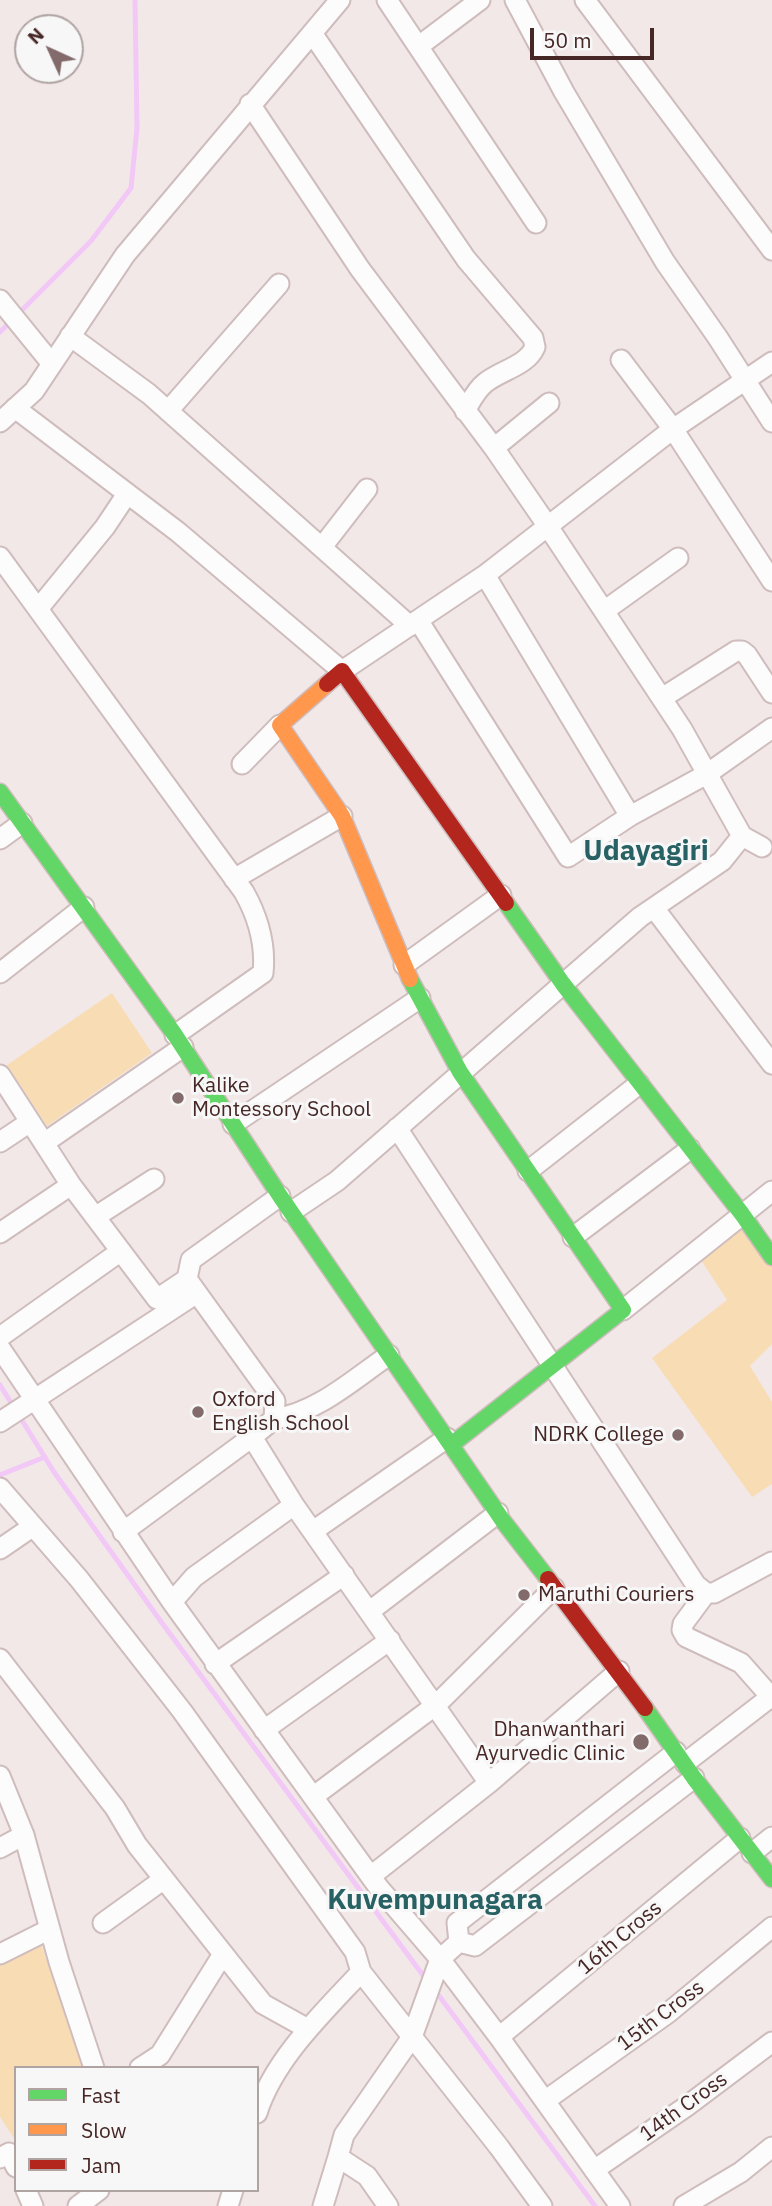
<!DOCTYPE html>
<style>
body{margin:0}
#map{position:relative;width:772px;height:2206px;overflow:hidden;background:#f2e8e8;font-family:"IBM Plex Sans",sans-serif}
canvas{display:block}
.legend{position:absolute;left:14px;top:2066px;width:245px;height:126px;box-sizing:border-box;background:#f7f7f7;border:2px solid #b0a4a3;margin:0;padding:9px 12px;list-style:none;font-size:21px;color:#462726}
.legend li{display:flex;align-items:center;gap:14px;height:35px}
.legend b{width:35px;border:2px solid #b0a4a3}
.north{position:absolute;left:14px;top:14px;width:70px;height:70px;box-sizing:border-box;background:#f7f7f7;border:2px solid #b0a4a3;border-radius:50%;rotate:315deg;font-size:19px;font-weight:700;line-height:28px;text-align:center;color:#462726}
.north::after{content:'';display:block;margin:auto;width:24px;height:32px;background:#826b6a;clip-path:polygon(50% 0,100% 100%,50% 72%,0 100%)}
.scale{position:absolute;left:530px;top:28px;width:124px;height:32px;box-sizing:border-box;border:4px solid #462726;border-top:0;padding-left:9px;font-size:21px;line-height:24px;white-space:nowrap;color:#462726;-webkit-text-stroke:5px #f7f7f7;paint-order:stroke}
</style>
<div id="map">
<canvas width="772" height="2206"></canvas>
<ul class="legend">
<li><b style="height:9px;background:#63d668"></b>Fast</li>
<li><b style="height:9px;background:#ff974d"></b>Slow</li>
<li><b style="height:9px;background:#b3261e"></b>Jam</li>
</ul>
<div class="north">N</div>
<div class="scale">50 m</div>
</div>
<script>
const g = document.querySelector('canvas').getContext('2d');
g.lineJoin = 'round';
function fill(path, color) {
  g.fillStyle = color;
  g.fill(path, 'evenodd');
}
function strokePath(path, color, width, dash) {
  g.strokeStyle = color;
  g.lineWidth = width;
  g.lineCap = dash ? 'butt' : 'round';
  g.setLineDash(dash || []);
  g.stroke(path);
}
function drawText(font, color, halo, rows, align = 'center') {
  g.font = font + ' "IBM Plex Sans",sans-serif';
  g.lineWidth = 6;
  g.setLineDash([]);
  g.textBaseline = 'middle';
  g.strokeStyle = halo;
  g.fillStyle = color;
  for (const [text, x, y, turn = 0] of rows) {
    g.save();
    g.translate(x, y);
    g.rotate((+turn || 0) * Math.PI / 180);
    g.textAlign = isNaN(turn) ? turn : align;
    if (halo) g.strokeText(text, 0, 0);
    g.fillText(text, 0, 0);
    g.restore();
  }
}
const green = new Path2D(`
 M112 993 152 1053 47 1126 7 1065Z
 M741 1224 772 1264V1344L750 1366 772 1402V1484L752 1497 652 1358 727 1300 699 1257Z
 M40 1941 83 2068H16V2135L13 2137 0 2117V1963Z`);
const stream = new Path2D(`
 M0 332 91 241 131 188 137 128 135 0
 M0 1385 54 1472 162 1623 428 1982
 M0 1475 45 1457
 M434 1989 595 2206`);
const street = new Path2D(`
 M387 0 536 223
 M515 0 564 92 665 262 718 338 772 422
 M585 0 772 250
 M312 33 466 259 533 338 535 347C527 366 501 370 485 383 476 390 471 401 465 411
 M419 46 480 0
 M250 104 360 269 494 448 547 525 682 729 742 836 762 847
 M0 300 52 364
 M70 336 149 394 410 626
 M621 360 673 429 772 581
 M15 408 178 532 342 671 485 575 673 429 772 362
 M168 411 279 284
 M0 422 34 391 125 255 340 0
 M494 448 549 403
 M322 547 367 489
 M0 557 244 892C258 917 266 944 263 973L175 1035
 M485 575 630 816 707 774 772 728
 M38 609 105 527 127 494
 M604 611 678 558
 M418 620 568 857 630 816
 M662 698 736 651H742L747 655 772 693
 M242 764 280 725
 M0 839 22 823
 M234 879 342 816
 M654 908 772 1064
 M404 965 501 895
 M0 973 84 907
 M0 1075 71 1185 157 1299 187 1279
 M233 1124 420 998
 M397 1128 696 1585 706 1593H714L772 1562
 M0 1142 30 1122
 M44 1143 183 1047
 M528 1171 639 1084
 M280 1196 191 1260 187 1279 275 1401 274 1419 252 1437 294 1505
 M291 1212 337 1181 640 917 722 861 742 836
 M95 1217 154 1179
 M0 1233 71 1185
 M573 1237 690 1149
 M623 1310 772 1191
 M0 1337 121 1251
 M0 1348 172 1602
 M274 1419C317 1413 354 1379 389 1355
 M0 1422 197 1293
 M0 1488 79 1579 182 1711 355 1952 361 1972
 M313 1531 447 1438
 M123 1532 252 1437
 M0 1549 32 1527
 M706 1593 683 1624 682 1630 686 1637 741 1663 771 1697
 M370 1611 498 1513
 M0 1659 115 1808 137 1845 263 2004 308 2029
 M215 1664 344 1575
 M264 1730 390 1640
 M685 1763 772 1696
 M0 1776 24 1835 59 1962 94 2068
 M489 1783 619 1671
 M314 1796 436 1705 554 1588
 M0 1848 24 1835
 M752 1853 772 1837
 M371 1876 489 1783 294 1505 194 1577 172 1602 379 1888 440 1959 499 2037 620 2206
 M103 1923 164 1879
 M459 1942 457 1923 676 1752
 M459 1942 475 1946 694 1778
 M0 1954 50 1929
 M499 2037 740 1838
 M140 2068 160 2055 223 1954
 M546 2100 668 2013 772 1927
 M257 2113C274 2059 323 2013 361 1972L499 2147 542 2206
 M0 2158 9 2153 16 2167
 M594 2170 687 2106 772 2042
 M26 2190 33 2206
 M78 2206 99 2190
 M228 2206 233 2190
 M323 2206 338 2157
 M388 2206 367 2176 338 2157 344 2135 412 2037 440 1959 459 1942
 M684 2206 741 2172 772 2147`);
const fast = new Path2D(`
 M0 792 175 1035 280 1196 503 1521 548 1579
 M506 903 563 984 742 1214 772 1257
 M410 979 460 1072 623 1310 451 1445
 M645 1708 694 1778 772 1879`);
const slow = new Path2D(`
 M327 684 280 725 342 816 410 979`);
const jam = new Path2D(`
 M327 684 342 671 506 903
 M548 1579 645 1708`);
const markers = [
 [178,1098,7,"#826b6a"],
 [198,1412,7,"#826b6a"],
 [678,1435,7,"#826b6a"],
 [524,1595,7,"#826b6a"],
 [641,1742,9,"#826b6a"]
];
const poiNames = [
 ["Kalike",192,1086],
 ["Montessory School",192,1110],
 ["Oxford",212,1400],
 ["English School",212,1424],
 ["NDRK College",664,1435,"right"],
 ["Maruthi Couriers",538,1595],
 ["Dhanwanthari",625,1730,"right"],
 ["Ayurvedic Clinic",625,1754,"right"]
];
const streetNames = [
 ["16th Cross",620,1938,-40],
 ["15th Cross",661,2016,-37],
 ["14th Cross",684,2107,-36]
];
const districtNames = [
 ["Udayagiri",646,852],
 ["Kuvempunagara",435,1901]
];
fill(green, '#f8dcb3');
strokePath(stream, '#f2c8f7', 5);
strokePath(street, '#cfbcbc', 23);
strokePath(fast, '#cfbcbc', 19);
strokePath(slow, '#cfbcbc', 19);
strokePath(jam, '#cfbcbc', 19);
strokePath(street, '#fdfcfc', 19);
strokePath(fast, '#63d668', 16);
strokePath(slow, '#ff974d', 16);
strokePath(jam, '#b3261e', 16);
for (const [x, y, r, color] of markers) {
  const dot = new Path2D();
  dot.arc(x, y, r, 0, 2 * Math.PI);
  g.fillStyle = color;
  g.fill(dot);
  strokePath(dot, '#f7f7f7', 2.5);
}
drawText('21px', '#462726', '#f7f7f7', poiNames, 'left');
drawText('21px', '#462726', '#f7f7f7', streetNames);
drawText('bold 28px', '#276164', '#f7f7f7', districtNames);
</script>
